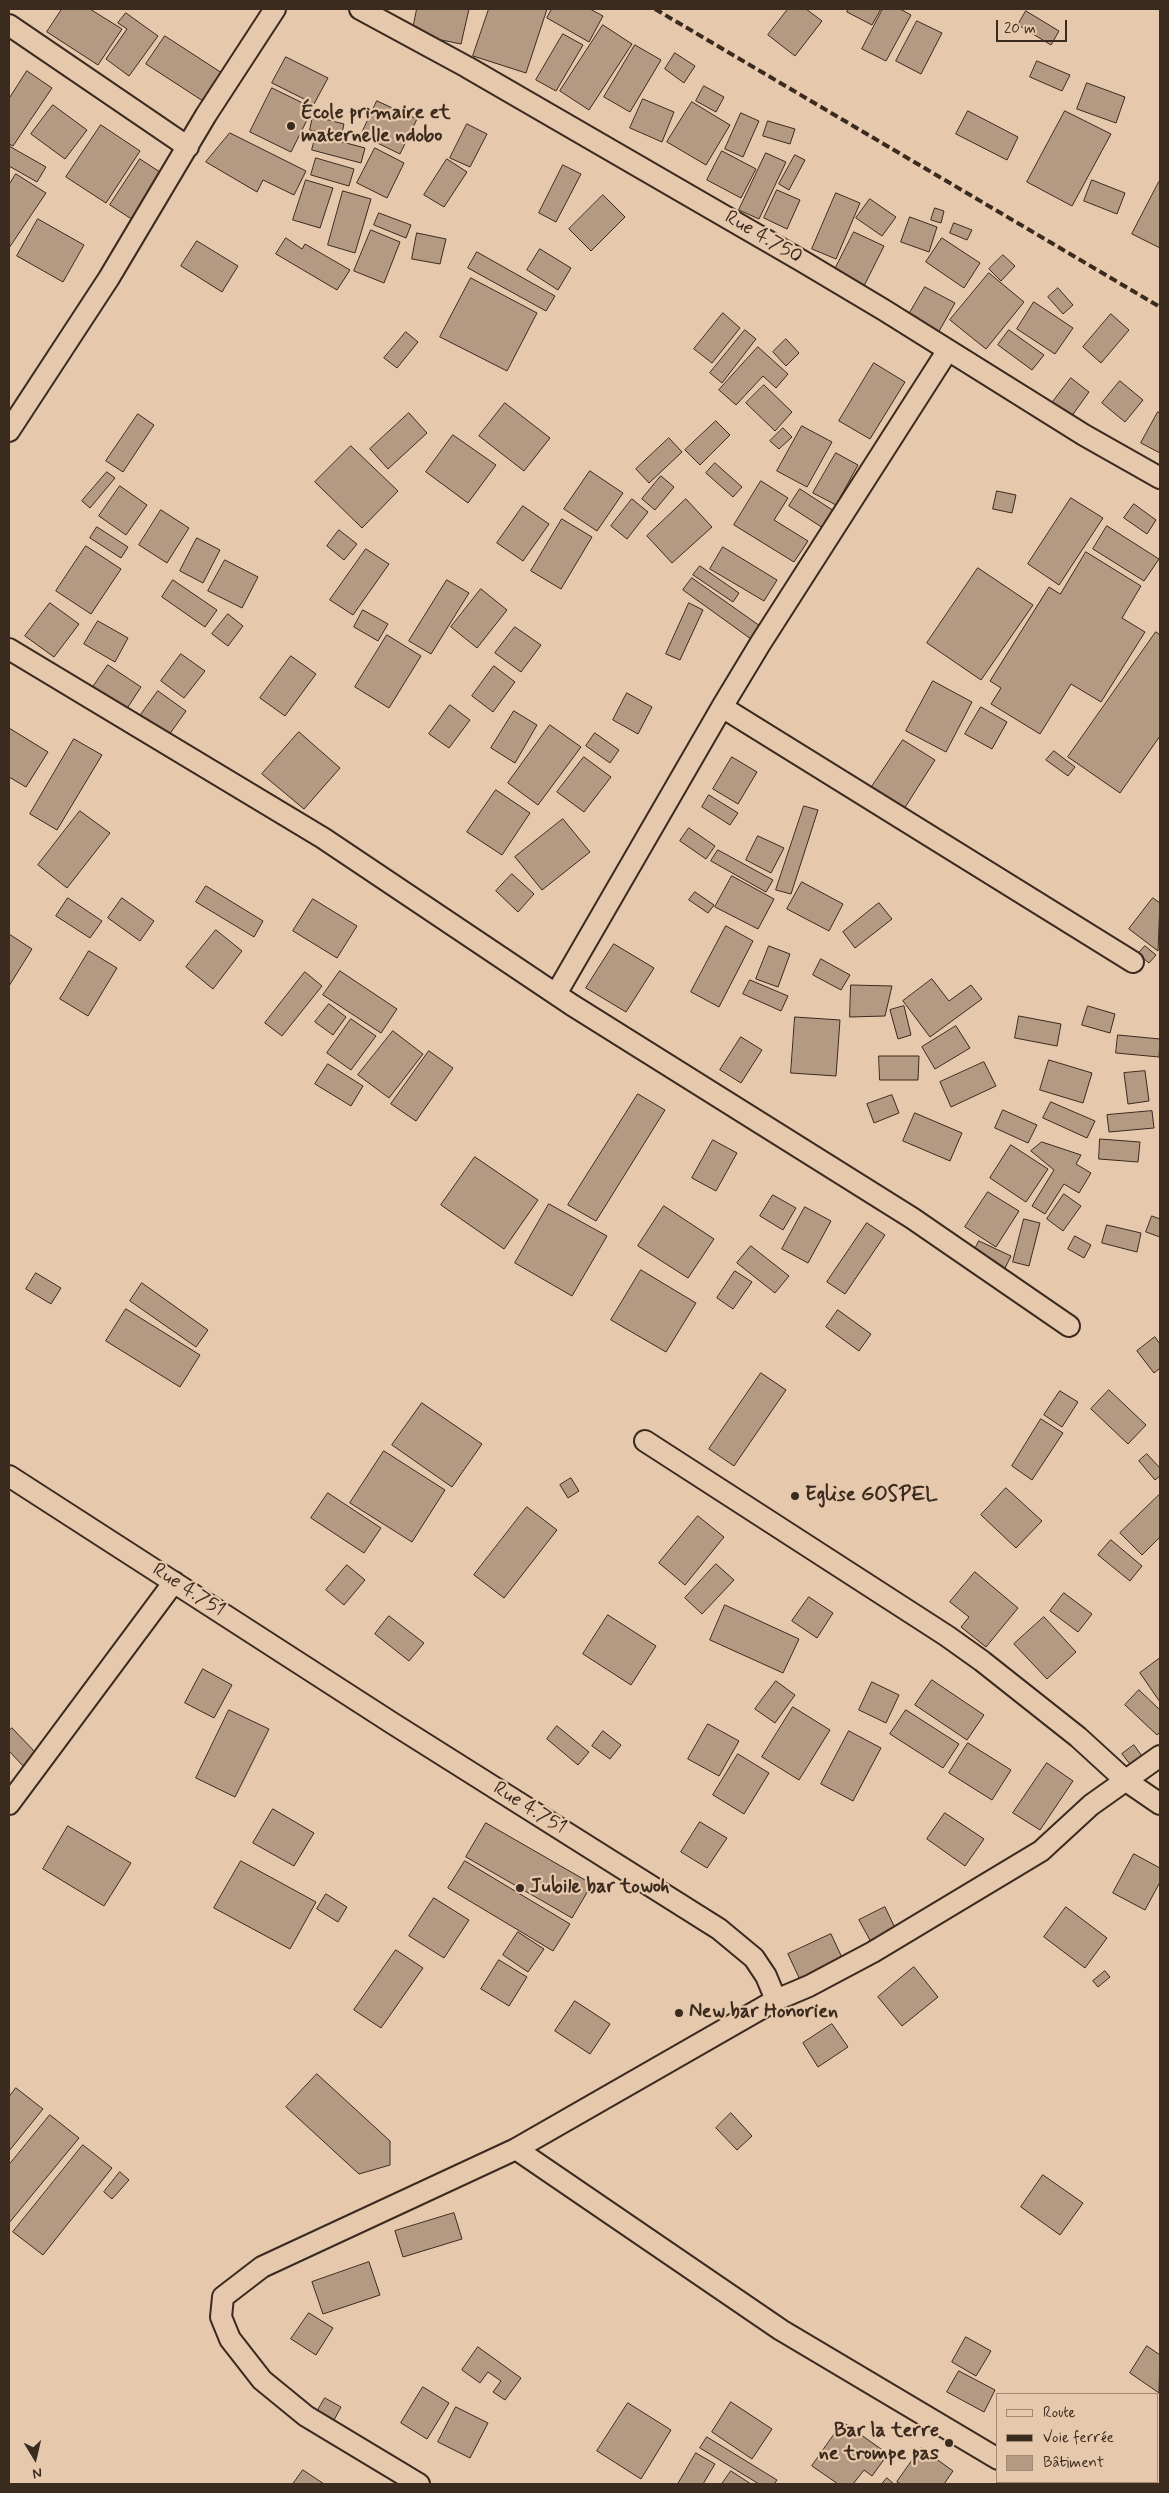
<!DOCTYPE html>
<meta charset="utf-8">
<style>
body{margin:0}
#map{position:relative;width:1169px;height:2493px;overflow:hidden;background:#e6c9ad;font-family:Mynerve,sans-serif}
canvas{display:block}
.frame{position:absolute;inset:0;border:10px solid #3b2a1e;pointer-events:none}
.legend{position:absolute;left:996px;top:2393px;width:162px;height:90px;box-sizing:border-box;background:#e6c9ad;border:1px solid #a28974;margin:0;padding:6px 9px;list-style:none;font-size:15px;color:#3b2a1e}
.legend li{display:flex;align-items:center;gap:10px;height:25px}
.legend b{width:25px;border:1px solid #a28974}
.north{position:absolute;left:10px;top:2433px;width:50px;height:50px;-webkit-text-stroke:4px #e6c9ad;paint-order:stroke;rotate:171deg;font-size:14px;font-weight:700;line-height:20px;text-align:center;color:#3b2a1e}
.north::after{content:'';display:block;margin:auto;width:18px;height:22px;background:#3b2a1e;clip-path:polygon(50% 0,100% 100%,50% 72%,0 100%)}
.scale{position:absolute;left:996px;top:20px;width:71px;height:22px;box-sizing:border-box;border:2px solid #3b2a1e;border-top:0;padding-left:6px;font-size:15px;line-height:18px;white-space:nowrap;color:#3b2a1e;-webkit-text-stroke:4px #e6c9ad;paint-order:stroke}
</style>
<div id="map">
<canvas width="1169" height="2493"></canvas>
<div class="frame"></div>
<ul class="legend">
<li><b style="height:6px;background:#e6c9ad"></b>Route</li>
<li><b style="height:6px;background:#3b2a1e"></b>Voie ferrée</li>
<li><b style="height:14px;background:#b49a83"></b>Bâtiment</li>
</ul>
<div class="north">N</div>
<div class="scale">20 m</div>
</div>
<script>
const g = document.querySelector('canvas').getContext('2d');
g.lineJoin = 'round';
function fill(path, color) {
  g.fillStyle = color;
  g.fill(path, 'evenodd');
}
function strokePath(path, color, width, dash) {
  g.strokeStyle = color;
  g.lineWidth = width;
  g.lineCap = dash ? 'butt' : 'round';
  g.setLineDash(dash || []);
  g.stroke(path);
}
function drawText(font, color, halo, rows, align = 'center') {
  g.font = font + ' Mynerve,sans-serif';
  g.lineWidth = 4.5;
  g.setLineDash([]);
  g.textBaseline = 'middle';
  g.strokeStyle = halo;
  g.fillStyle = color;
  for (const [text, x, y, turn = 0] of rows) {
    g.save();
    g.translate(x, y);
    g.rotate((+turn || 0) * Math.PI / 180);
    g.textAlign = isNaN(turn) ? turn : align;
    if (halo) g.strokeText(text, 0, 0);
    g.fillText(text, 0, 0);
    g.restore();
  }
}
const building = new Path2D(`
 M62 9H90L122 29 98 65 47 32Z
 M417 9H469L461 44 412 34Z
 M489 9H547L526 73 473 56Z
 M552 9H590L603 16 589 42 547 18Z
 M788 9H806L822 21 795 56 768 35Z
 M849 9H881L872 25 847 12Z
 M883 9H900L911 15 886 61 862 49Z
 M1026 11 1059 31 1051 45 1018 25Z
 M126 13 158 36 129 76 106 59 127 29 118 23Z
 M917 21 942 33 921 74 896 61Z
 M603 25 632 44 589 110 560 91Z
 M563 34 583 45 556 91 536 80Z
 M165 36 225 75 206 103 146 64Z
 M635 45 661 60 630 112 604 97Z
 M675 53 695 66 684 83 665 69Z
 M286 57 328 78 314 104 272 83Z
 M1037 61 1070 75 1062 91 1030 77Z
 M27 71 52 88 13 146 9 144V99Z
 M1087 83 1125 97 1116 123 1077 109Z
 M704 86 724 97 716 112 696 101Z
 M272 88 313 108 291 152 250 132Z
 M643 99 674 112 662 142 630 128Z
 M377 101 417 119 400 154 361 135Z
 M692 102 730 125 706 165 667 142Z
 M53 105 87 130 65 159 31 134Z
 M968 111 1018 137 1007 160 956 134Z
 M1065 111 1111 134 1072 206 1027 182Z
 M741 113 759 121 743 157 725 149Z
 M313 116 344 124 341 137 310 130Z
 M768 121 795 129 790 144 763 136Z
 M467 124 487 134 470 167 450 158Z
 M101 125 140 151 106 203 66 177Z
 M230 133 306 171 294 195 263 180 257 192 206 162Z
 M316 135 365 148 361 163 312 150Z
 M9 146 46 167 37 182 9 166Z
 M375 148 404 163 387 198 357 183Z
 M722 151 756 169 741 198 707 180Z
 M766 153 786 162 759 219 739 210Z
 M795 155 805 160 789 190 779 184Z
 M316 158 354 169 349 186 311 175Z
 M140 159 163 174 133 220 110 205Z
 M447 159 467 172 444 207 424 195Z
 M563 165 581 174 556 222 539 213Z
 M16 174 46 193 9 248V185Z
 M306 180 333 188 320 228 293 220Z
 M1092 180 1125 193 1117 214 1084 201Z
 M1159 182 1160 183V248L1132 234Z
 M777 190 800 200 787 229 764 218Z
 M343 191 371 199 355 253 328 245Z
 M836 193 860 203 836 259 812 249Z
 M603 195 625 217 591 251 569 229Z
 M870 199 896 217 882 236 856 218Z
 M935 208 944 211 941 223 931 220Z
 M379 213 411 225 406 238 374 225Z
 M910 217 937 227 929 252 901 242Z
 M38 219 84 245 63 282 17 256Z
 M954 223 972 230 967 240 950 233Z
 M371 230 400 242 384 283 354 271Z
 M854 232 884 246 862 290 832 275Z
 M417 233 446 239 440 264 412 259Z
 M286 238 302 249 305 244 350 270 337 290 276 254Z
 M942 238 980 263 964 288 926 262Z
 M197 241 238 266 222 292 181 266Z
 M540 249 571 268 558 290 527 270Z
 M477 252 555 296 546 311 468 268Z
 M1003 255 1015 266 1001 281 989 269Z
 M989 273 1024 302 986 349 950 320Z
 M471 278 537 313 507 371 440 337Z
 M925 287 955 303 938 333 908 316Z
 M1058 288 1073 305 1063 314 1048 297Z
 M1034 302 1073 328 1055 354 1017 329Z
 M723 313 740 328 712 363 694 349Z
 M1111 314 1129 330 1101 363 1083 347Z
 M745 330 756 339 722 383 710 373Z
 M1009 330 1044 355 1032 370 998 345Z
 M406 332 418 342 397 368 384 358Z
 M786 339 799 353 786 366 773 352Z
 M758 347 788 374 776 388 763 376 736 405 719 390Z
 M874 363 905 382 870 439 839 421Z
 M1071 378 1089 392 1071 417 1052 403Z
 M1120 381 1143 400 1125 422 1102 403Z
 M764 385 792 412 775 431 746 403Z
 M505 403 550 438 524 471 479 436Z
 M1158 412 1160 413V453L1141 443Z
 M409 413 427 433 388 469 370 449Z
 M138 414 154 425 123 472 106 461Z
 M716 421 730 435 700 465 685 450Z
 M802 426 832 442 807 487 777 471Z
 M783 428 792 437 779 449 770 441Z
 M453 435 496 465 468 503 426 472Z
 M669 438 682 452 649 483 636 469Z
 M351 446 398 491 362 528 315 482Z
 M836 453 858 465 836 505 813 493Z
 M715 463 742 487 733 497 706 473Z
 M590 471 623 493 597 531 564 509Z
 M107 472 115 478 90 508 82 501Z
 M661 476 674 487 655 510 642 499Z
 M761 481 788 498 774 520 808 541 794 562 734 525Z
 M120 486 147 505 126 535 99 516Z
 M800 489 834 511 823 528 789 506Z
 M997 491 1016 495 1012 513 993 509Z
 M1071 498 1103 518 1059 585 1028 564Z
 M632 499 648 512 627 539 611 526Z
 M686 499 712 527 672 563 647 536Z
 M1134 504 1156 520 1147 534 1124 518Z
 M523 506 549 524 523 561 497 543Z
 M161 510 189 528 167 563 139 545Z
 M562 519 592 537 561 589 531 571Z
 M1107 526 1159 559 1144 581 1093 549Z
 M97 527 128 547 121 558 90 538Z
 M339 530 357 544 344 560 327 546Z
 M197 538 220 550 203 583 180 571Z
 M86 546 121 569 91 614 56 591Z
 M723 547 777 580 764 601 710 569Z
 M366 549 389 564 353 615 330 600Z
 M1086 552 1141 586 1122 618 1145 632 1101 702 1071 684 1040 734 991 704 1001 688 990 681 1049 587 1060 594Z
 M225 560 258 577 242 608 208 591Z
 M700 566 739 593 733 602 693 575Z
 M978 568 1033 605 981 680 927 643Z
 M692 578 760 626 751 639 683 590Z
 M173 580 217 610 205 627 162 597Z
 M447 580 469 593 431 654 409 641Z
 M481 589 507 610 477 648 451 627Z
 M50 603 79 624 54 657 25 636Z
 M689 603 703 610 680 660 666 654Z
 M363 610 388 624 378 641 354 627Z
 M228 614 243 626 228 646 212 634Z
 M98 621 128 638 115 662 84 644Z
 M515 627 541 645 521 672 495 653Z
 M1156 632 1160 635V736L1120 793 1068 757Z
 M387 635 421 656 389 708 355 687Z
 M181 654 205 671 184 698 161 681Z
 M291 656 316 674 285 716 260 698Z
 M108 665 141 687 126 710 93 687Z
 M494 666 515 682 493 712 472 696Z
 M933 681 972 702 946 752 906 731Z
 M158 691 186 711 169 735 140 716Z
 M627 693 652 707 638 734 613 720Z
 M450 705 470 720 449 748 429 734Z
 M981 707 1007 722 992 749 965 734Z
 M514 711 537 725 515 763 491 748Z
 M550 725 581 747 538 805 508 783Z
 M9 728 48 752 26 787 9 777Z
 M299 732 340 768 304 809 262 774Z
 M595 733 619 750 610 763 586 746Z
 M74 739 102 755 57 830 30 814Z
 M903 740 935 760 904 809 871 788Z
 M1054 751 1075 767 1068 776 1046 760Z
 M584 757 611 777 584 812 557 792Z
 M732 757 757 772 738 804 713 789Z
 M496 790 530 813 502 855 467 832Z
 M709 795 738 813 730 825 702 807Z
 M804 806 818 810 791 894 776 890Z
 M80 811 110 833 67 888 38 865Z
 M563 819 590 852 542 890 515 857Z
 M689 828 715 846 706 859 680 841Z
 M758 836 784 848 771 873 746 860Z
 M718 850 773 880 766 892 711 861Z
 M512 874 534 894 518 912 496 891Z
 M732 876 774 899 758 929 715 907Z
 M802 882 843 904 829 931 787 909Z
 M206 886 263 921 254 937 196 902Z
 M695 892 714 905 708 913 689 900Z
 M68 898 102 921 90 938 56 916Z
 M122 898 154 921 140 941 108 918Z
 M1153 898 1160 903 1158 951 1129 929Z
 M313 899 357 926 337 958 293 931Z
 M879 903 892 919 855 948 843 932Z
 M726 926 753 941 719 1007 691 992Z
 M216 930 242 951 213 989 186 967Z
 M9 934 32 949 9 986Z
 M614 944 654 968 626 1012 586 988Z
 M769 946 790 954 778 987 756 979Z
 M1145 946 1156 955 1149 963 1138 954Z
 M89 951 117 968 88 1016 60 999Z
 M821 959 850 975 841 990 813 975Z
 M340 971 397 1009 381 1033 323 995Z
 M305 972 322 986 282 1036 265 1023Z
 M932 979 949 1001 971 985 982 999 930 1037 903 1001Z
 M750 980 788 996 781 1011 743 994Z
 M851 985 892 986 885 1016 850 1017Z
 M329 1004 346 1017 333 1035 315 1022Z
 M904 1006 911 1035 898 1039 890 1010Z
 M1088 1006 1115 1014 1110 1033 1082 1025Z
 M1019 1016 1061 1024 1057 1046 1015 1038Z
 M795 1017 840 1020 836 1076 791 1073Z
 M351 1019 376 1036 351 1070 327 1053Z
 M956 1026 970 1048 935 1069 922 1047Z
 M393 1031 423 1054 389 1098 358 1075Z
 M1118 1035 1160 1039 1159 1057 1116 1053Z
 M741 1037 762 1050 741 1083 720 1070Z
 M429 1051 453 1068 416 1121 391 1104Z
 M879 1056H919L918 1080H880Z
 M1049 1060 1092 1073 1083 1103 1040 1090Z
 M984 1062 996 1086 951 1107 940 1082Z
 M328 1064 363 1086 351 1106 315 1084Z
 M1145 1071 1149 1101 1128 1104 1124 1073Z
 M638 1094 665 1110 596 1221 568 1205Z
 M892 1095 899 1113 874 1123 867 1104Z
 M1051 1102 1095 1121 1087 1138 1043 1118Z
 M1003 1110 1037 1125 1028 1143 995 1128Z
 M1152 1111 1154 1128 1109 1132 1107 1115Z
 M915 1113 962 1133 950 1161 903 1141Z
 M1100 1139 1140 1142 1138 1162 1099 1159Z
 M713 1140 737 1153 716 1191 692 1178Z
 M1042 1142 1081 1155 1076 1164 1091 1173 1079 1193 1064 1184 1045 1214 1032 1206 1054 1170 1031 1151Z
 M1011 1145 1048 1169 1026 1202 990 1178Z
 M475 1157 538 1200 504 1249 441 1205Z
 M988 1192 1019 1211 996 1247 965 1227Z
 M1064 1194 1081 1206 1063 1231 1047 1219Z
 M773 1195 796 1208 783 1230 760 1216Z
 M549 1204 607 1236 572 1296 515 1263Z
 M664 1206 714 1239 688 1278 638 1246Z
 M805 1207 831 1221 808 1263 782 1249Z
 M1152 1216 1160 1219V1237L1146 1232Z
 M1024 1219 1040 1223 1029 1266 1013 1262Z
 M867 1223 885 1235 845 1294 827 1282Z
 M1107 1225 1141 1233 1137 1252 1102 1243Z
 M1075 1236 1091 1245 1084 1258 1068 1249Z
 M979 1241 1011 1256 1005 1268 973 1253Z
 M751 1246 789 1276 775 1293 737 1263Z
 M641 1270 696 1303 666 1352 611 1320Z
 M735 1271 752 1282 733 1309 717 1298Z
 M36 1273 61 1288 51 1304 26 1289Z
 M142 1283 208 1330 196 1347 130 1301Z
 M126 1309 200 1355 180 1387 106 1341Z
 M838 1310 871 1334 859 1351 826 1327Z
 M1155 1337 1160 1344V1368L1154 1373 1137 1351Z
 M761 1373 786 1390 734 1466 709 1449Z
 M1109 1390 1146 1425 1128 1444 1091 1409Z
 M1060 1391 1078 1402 1062 1427 1044 1415Z
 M422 1403 482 1444 452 1487 392 1445Z
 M1041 1419 1063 1433 1032 1480 1012 1466Z
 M384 1451 445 1490 412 1542 350 1503Z
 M1147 1454 1160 1468V1476L1155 1480 1139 1461Z
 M571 1478 579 1491 568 1498 560 1485Z
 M1006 1488 1042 1521 1016 1548 981 1515Z
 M328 1493 381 1528 364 1553 311 1518Z
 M1160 1494V1537L1142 1555 1120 1533Z
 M527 1507 557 1530 504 1598 474 1575Z
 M698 1516 724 1537 685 1585 659 1563Z
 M1111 1540 1142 1566 1130 1581 1098 1555Z
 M716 1564 734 1580 702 1614 685 1598Z
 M347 1565 365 1580 344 1605 326 1590Z
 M975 1572 1018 1608 986 1647 961 1627 969 1617 950 1602Z
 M1064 1593 1092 1614 1078 1632 1050 1611Z
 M809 1597 833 1613 817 1638 792 1621Z
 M725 1605 799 1639 783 1673 710 1640Z
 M608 1615 656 1646 631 1685 583 1654Z
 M389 1616 424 1643 409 1661 375 1634Z
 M1044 1617 1076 1652 1047 1679 1014 1644Z
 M1160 1658V1702L1140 1673Z
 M203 1669 232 1685 214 1718 185 1703Z
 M932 1680 984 1715 967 1740 915 1705Z
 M776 1681 795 1695 775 1723 755 1709Z
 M872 1682 899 1695 886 1723 859 1710Z
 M1139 1690 1160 1710V1732L1157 1735 1125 1705Z
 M793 1707 830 1730 799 1780 762 1757Z
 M229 1710 269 1729 235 1797 196 1778Z
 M906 1710 959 1744 943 1768 890 1734Z
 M708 1724 739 1741 719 1776 688 1759Z
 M557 1726 589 1752 578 1765 547 1739Z
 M12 1728 38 1755 24 1767 9 1751V1731Z
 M603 1731 621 1745 610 1759 592 1746Z
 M849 1731 881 1748 853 1801 821 1784Z
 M968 1743 1011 1770 992 1800 949 1773Z
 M1134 1745 1144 1759 1133 1768 1122 1754Z
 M738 1754 769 1773 744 1814 713 1795Z
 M1047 1763 1073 1781 1040 1830 1013 1813Z
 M273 1809 314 1833 294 1866 253 1843Z
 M945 1813 984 1839 965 1866 927 1839Z
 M700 1822 727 1838 707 1868 681 1852Z
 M486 1823 592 1884 572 1918 466 1857Z
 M68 1826 131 1863 104 1906 43 1869Z
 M1134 1854 1160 1868V1882L1145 1910 1113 1893Z
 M241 1861 316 1902 290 1949 214 1908Z
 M465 1861 570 1924 553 1951 448 1888Z
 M326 1894 347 1907 338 1922 317 1909Z
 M434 1898 469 1920 444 1958 409 1936Z
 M885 1907 896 1930 871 1942 859 1920Z
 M1066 1907 1107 1938 1085 1968 1044 1937Z
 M518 1932 544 1949 528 1972 503 1955Z
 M831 1934 845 1964 802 1984 788 1954Z
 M396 1950 423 1968 381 2028 354 2010Z
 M499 1960 527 1977 509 2006 481 1989Z
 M914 1967 938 1997 902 2026 878 1997Z
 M1105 1971 1110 1977 1098 1987 1093 1981Z
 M575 2001 610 2024 590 2054 555 2031Z
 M832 2024 848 2047 818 2067 803 2043Z
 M317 2074 390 2141V2165L359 2174 286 2107Z
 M16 2088 43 2109 9 2151V2097Z
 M731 2113 752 2136 737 2150 716 2128Z
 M50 2115 79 2138 9 2223V2165Z
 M83 2145 112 2168 43 2255 13 2232Z
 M120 2172 129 2180 112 2199 104 2192Z
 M1043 2175 1083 2203 1060 2235 1021 2207Z
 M454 2213 462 2239 403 2257 395 2231Z
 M369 2262 380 2295 323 2314 312 2282Z
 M309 2313 333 2328 316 2355 291 2339Z
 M966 2337 991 2351 976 2376 952 2362Z
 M1147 2346 1160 2355 1159 2393 1130 2373Z
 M478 2347 521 2378 505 2400 493 2392 501 2381 488 2372 480 2383 462 2370Z
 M959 2371 995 2390 984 2412 947 2392Z
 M423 2387 449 2403 427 2439 401 2423Z
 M325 2398 341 2407 332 2424 315 2415Z
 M731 2402 772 2429 752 2459 712 2432Z
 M628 2403 671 2430 641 2479 597 2451Z
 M456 2407 488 2423 470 2458 438 2442Z
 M843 2422 888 2454 872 2476 864 2470 853 2484H838L812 2466Z
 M707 2437 777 2480 774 2484H759L700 2448Z
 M921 2448 953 2471 944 2484H901L897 2482Z
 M696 2453 715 2464 703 2484H678Z
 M303 2470 324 2484H293Z
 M731 2471 751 2484H722Z
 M887 2478 894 2484H882Z`);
const street = new Path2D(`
 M360 9 467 67 802 261 884 310 1084 435 1160 478
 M9 25 188 147
 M9 431 109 278 206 115 275 9
 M9 649 323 838 572 1005 912 1218 1069 1326
 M722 707 760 644 948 350
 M556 994 722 707 1133 962
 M645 1441 947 1636 982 1661 1078 1737 1125 1780 1160 1804
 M9 1476 392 1723 719 1929 754 1958 766 1976 776 2000
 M9 1804 174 1582
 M516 2149 781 2330 998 2459
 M1036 2482 1040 2484
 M419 2484 306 2416 262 2380 230 2339 221 2317 223 2297 262 2267 516 2149 776 2000 809 1986 873 1952 1041 1851 1091 1805 1160 1756`);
const rail = new Path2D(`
 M655 9 1160 307`);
const markers = [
 [291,126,5,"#3b2a1e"],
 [795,1496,5,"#3b2a1e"],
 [520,1888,5,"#3b2a1e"],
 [679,2013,5,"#3b2a1e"],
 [949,2443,5,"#3b2a1e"]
];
const poiNames = [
 ["École primaire et",301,114],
 ["maternelle ndobo",301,137],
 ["Eglise GOSPEL",805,1496],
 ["Jubile bar towoh",530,1888],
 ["New bar Honorien",689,2013],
 ["Bar la terre",939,2432,"right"],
 ["ne trompe pas",939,2455,"right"]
];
const streetNames = [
 ["Rue 4.750",763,238,30],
 ["Rue 4.751",188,1591,33],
 ["Rue 4.751",529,1809,32]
];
fill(building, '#b49a83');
strokePath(building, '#3b2a1e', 1);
strokePath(street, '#3b2a1e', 24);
strokePath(street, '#e6c9ad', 20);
strokePath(rail, '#3b2a1e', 4, [8, 4]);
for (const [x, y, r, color] of markers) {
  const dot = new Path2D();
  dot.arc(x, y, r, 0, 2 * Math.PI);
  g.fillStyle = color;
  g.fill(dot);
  strokePath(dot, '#e6c9ad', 2);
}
drawText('bold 20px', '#3b2a1e', '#e6c9ad', poiNames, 'left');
drawText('20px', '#3b2a1e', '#e6c9ad', streetNames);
</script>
